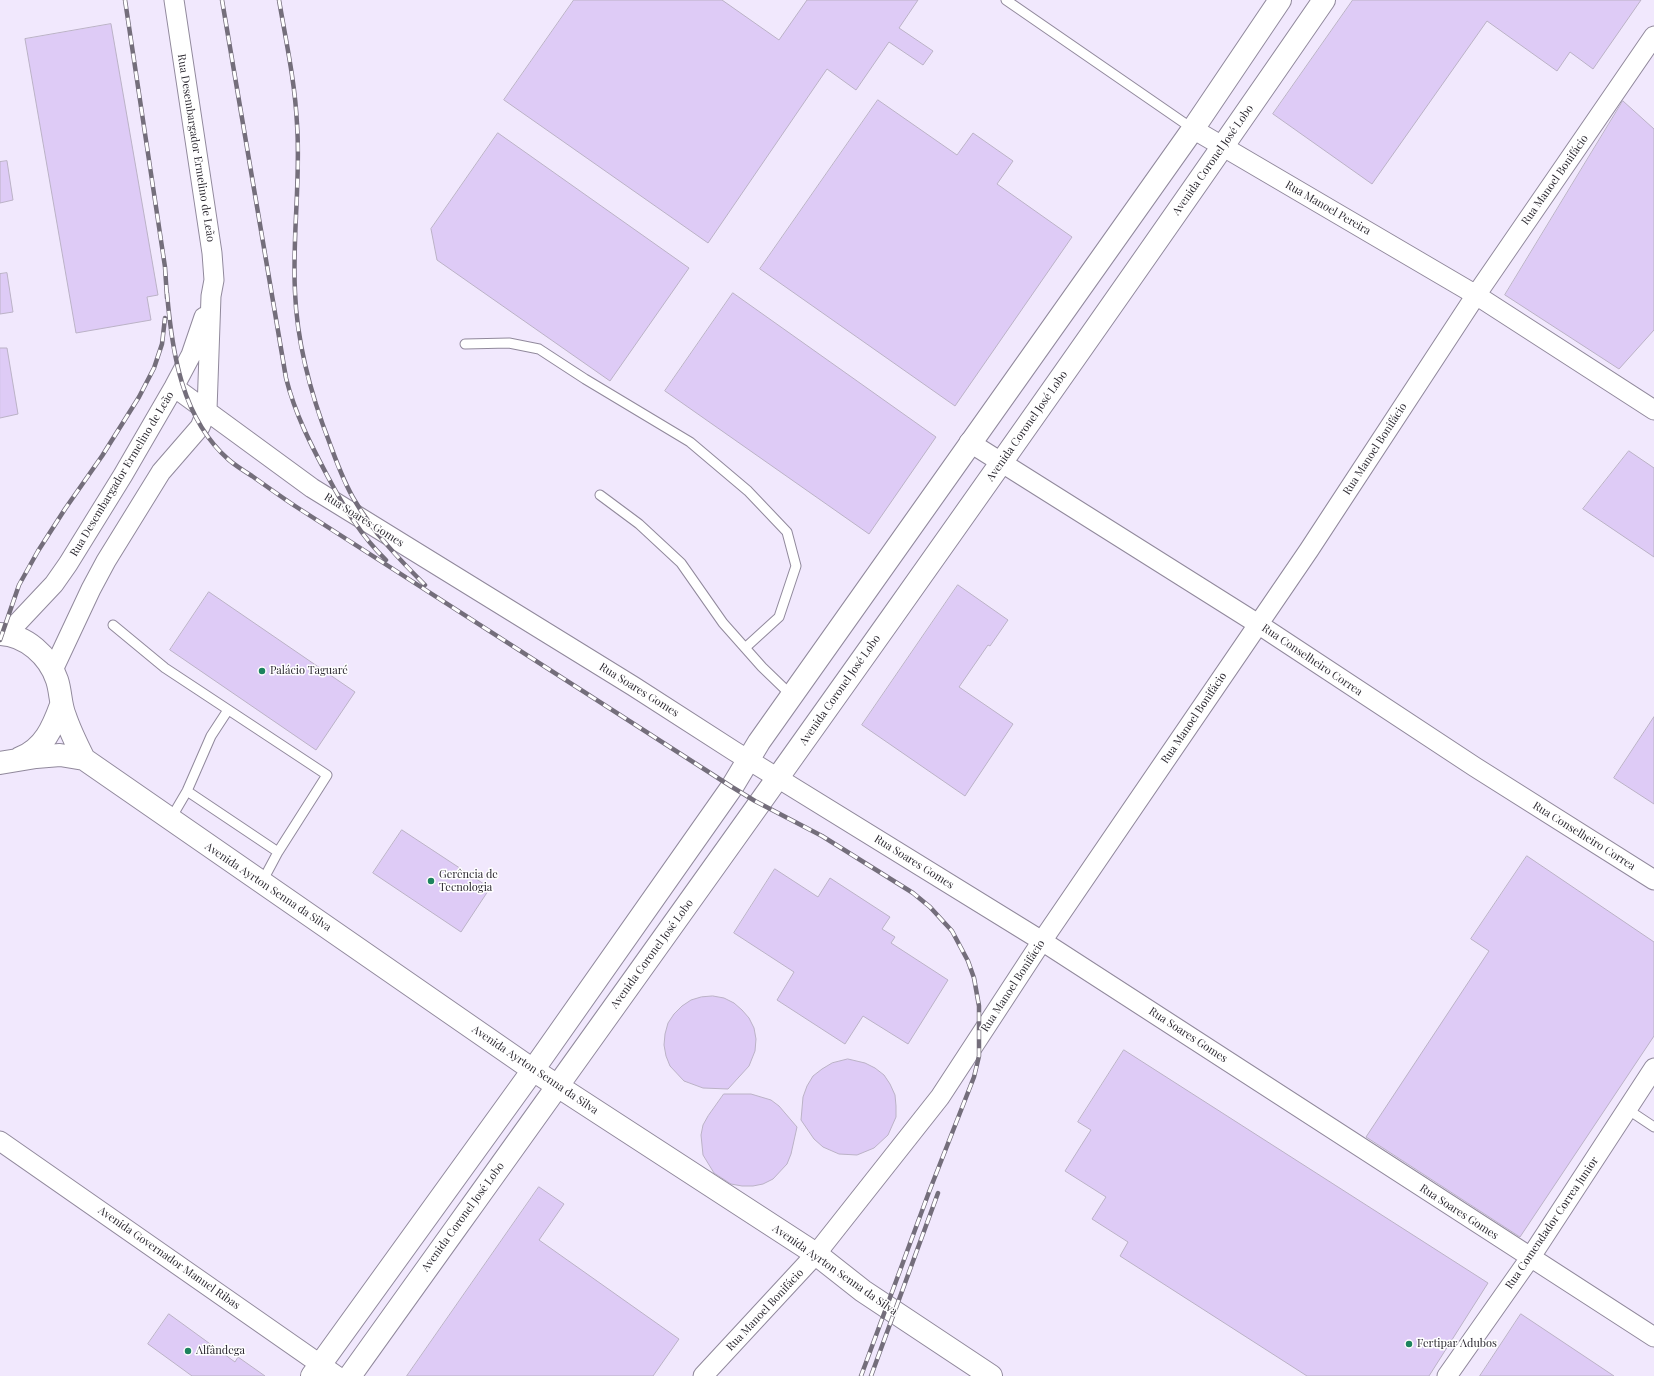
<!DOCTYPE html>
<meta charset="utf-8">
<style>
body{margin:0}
canvas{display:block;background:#f1e8fd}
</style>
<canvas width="1654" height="1376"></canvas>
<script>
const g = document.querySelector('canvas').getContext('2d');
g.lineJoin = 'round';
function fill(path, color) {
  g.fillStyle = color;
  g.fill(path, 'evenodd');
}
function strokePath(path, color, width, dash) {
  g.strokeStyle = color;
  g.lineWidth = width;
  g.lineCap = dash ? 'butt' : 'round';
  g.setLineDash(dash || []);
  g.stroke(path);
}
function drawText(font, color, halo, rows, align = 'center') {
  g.font = font + ' "Playfair Display",serif';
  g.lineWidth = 3;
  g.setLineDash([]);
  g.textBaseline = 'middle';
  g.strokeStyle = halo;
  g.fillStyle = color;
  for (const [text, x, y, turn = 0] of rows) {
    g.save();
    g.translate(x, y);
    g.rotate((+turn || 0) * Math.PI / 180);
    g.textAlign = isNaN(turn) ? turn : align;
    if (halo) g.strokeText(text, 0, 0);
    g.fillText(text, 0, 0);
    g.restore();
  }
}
const building = new Path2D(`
 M574 0H722L779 40 807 0H918L899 28 933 51 923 65 889 42 856 90 827 69 708 243 504 100Z
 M1353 0H1641L1593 69 1570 52 1557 71 1487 21 1372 184 1273 114Z
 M111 24 158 295 147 297 151 320 76 333 25 39Z
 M878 100 957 155 973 133 1013 161 997 184 1072 237 955 406 760 269Z
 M1623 101 1654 129V330L1619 369 1505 295Z
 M498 133 689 268 610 381 437 260 431 229Z
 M7 161 13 200 0 203V162Z
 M7 273 13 312 0 314V274Z
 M733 293 936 437 869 534 665 391Z
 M0 348H7L18 414 0 418Z
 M1629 451 1654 468V557L1583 509Z
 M958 585 1008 620 990 646 988 645 959 687 1013 724 965 796 862 725Z
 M209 592 355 692 316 750 170 650Z
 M1654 717V804L1614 778Z
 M402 830 490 888 461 932 373 873Z
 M1527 856 1654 942V1036L1520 1237 1366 1137 1489 951 1471 939Z
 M775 869 818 897 830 878 890 917 882 929 895 937 891 943 948 980 908 1044 863 1016 845 1044 777 1000 794 972 734 933Z
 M713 996 724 998 734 1003 742 1010 749 1018 754 1028 756 1039 755 1051 749 1066 728 1089 703 1088 684 1081 670 1066 666 1056 664 1045 665 1034 668 1023 674 1014 682 1006 691 1000 701 997Z
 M1124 1050 1488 1283 1429 1376H1307L1120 1256 1128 1242 1092 1219 1106 1197 1065 1171 1091 1130 1078 1122Z
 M848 1059 865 1063 875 1068 884 1075 890 1084 895 1095 896 1106V1117L888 1135 874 1148 857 1155 839 1154 823 1147 814 1139 801 1120 803 1097 807 1086 813 1076 822 1069 832 1063Z
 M724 1094H751L771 1100 779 1106 797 1127 791 1154 787 1164 773 1179 763 1184 753 1186H742L731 1184 714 1173 703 1155 701 1135 703 1125 708 1116Z
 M539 1187 564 1204 539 1240 679 1339 653 1376H407Z
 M169 1314 235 1362 238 1357 265 1376H192L148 1344Z
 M1521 1314 1614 1376H1480Z`);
const lane = new Path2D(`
 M1006 0 1193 129
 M465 344 509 343 539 349 585 379 690 442 748 491 787 532 796 566 779 617 745 648
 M600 495 639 524 681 563 723 623 762 667 791 695
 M113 625 165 668 327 775 278 852 262 882
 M187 791 278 852
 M170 820 187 791 211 736 228 710
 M1627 1109 1654 1127`);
const street = new Path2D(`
 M1193 129 1476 295 1654 410
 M174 387 312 488 633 686 734 751 1042 941 1654 1337
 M969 442 1258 624 1475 767 1654 880
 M6 635 54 584 68 564 123 475 174 387 191 355 204 317
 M53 670 91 589 106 561 161 472 200 427 207 410 211 296 214 280 212 253 174 0
 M0 1141 337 1376
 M703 1376 816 1254 940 1097 1042 941 1309 550 1476 295 1654 36
 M1447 1376 1530 1258 1654 1068`);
const secondary = new Path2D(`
 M0 634C26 635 49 656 57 680 61 692 60 704 65 716 70 731 77 745 84 759
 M20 758C44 749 53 727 61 705
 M0 763 36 757 60 755 84 759 533 1070 816 1254 863 1291 991 1376
 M312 1376 533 1070 732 787 759 742 1193 129 1280 0
 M350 1376C677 919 1005 463 1324 0`);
const rail = new Path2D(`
 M125 0 165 267 167 298
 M222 0 286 378C295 414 311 445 328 477 344 507 361 536 386 560
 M279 0C286 41 295 82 297 124 301 180 292 236 295 292 297 345 311 395 330 444 337 463 344 483 355 501 373 532 399 559 425 585
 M167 293C172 353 182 419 229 460 236 466 244 471 252 476 266 486 280 496 295 506L732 787 755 801 822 836 913 893 930 907 952 931 968 961 974 978 979 1006V1056L974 1077 929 1192 861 1376
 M0 640 19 585 38 551 65 509 102 456 139 397 154 368 162 344 165 318
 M871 1376 938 1193`);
const markers = [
 [262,671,4,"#1d835e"],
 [431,881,4,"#1d835e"],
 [1409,1344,4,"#1d835e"],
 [188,1351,4,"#1d835e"]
];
const streetNames = [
 ["Rua Desembargador Ermelino de Leão",196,148,81],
 ["Avenida Coronel José Lobo",1213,160,-55],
 ["Rua Manoel Bonifácio",1555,180,-55],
 ["Rua Manoel Pereira",1328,208,30],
 ["Avenida Coronel José Lobo",1027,426,-55],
 ["Rua Manoel Bonifácio",1375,449,-57],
 ["Rua Desembargador Ermelino de Leão",122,474,-59],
 ["Rua Soares Gomes",364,520,32],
 ["Rua Conselheiro Correa",1312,660,34],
 ["Rua Soares Gomes",639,690,32],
 ["Avenida Coronel José Lobo",840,690,-55],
 ["Rua Manoel Bonifácio",1194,718,-56],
 ["Rua Conselheiro Correa",1584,836,32],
 ["Rua Soares Gomes",914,862,32],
 ["Avenida Ayrton Senna da Silva",268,887,34],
 ["Avenida Coronel José Lobo",652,954,-54],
 ["Rua Manoel Bonifácio",1013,986,-57],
 ["Rua Soares Gomes",1188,1035,33],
 ["Avenida Ayrton Senna da Silva",535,1070,34],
 ["Rua Soares Gomes",1459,1212,33],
 ["Avenida Coronel José Lobo",463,1217,-54],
 ["Rua Comendador Correa Junior",1552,1223,-56],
 ["Avenida Governador Manuel Ribas",169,1258,35],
 ["Avenida Ayrton Senna da Silva",835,1270,35],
 ["Rua Manoel Bonifácio",765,1310,-47]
];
const poiNames = [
 ["Palácio Taguaré",270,671],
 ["Gerência de",439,875],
 ["Tecnologia",439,888],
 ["Fertipar Adubos",1417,1344],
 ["Alfândega",196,1351]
];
fill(building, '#decbf6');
strokePath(building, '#bbb2c6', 1);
strokePath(lane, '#91899c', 11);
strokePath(street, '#91899c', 21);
strokePath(secondary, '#91899c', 24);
strokePath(lane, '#fff', 9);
strokePath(street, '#fff', 19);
strokePath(secondary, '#fff', 22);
strokePath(rail, '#746e7b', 4.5);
strokePath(rail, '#fff', 3, [9]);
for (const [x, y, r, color] of markers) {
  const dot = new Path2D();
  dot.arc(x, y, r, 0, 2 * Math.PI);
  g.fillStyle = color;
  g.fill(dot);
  strokePath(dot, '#fff', 1.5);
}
drawText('11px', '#2c2931', '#fff', streetNames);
drawText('11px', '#2c2931', '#fff', poiNames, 'left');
</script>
